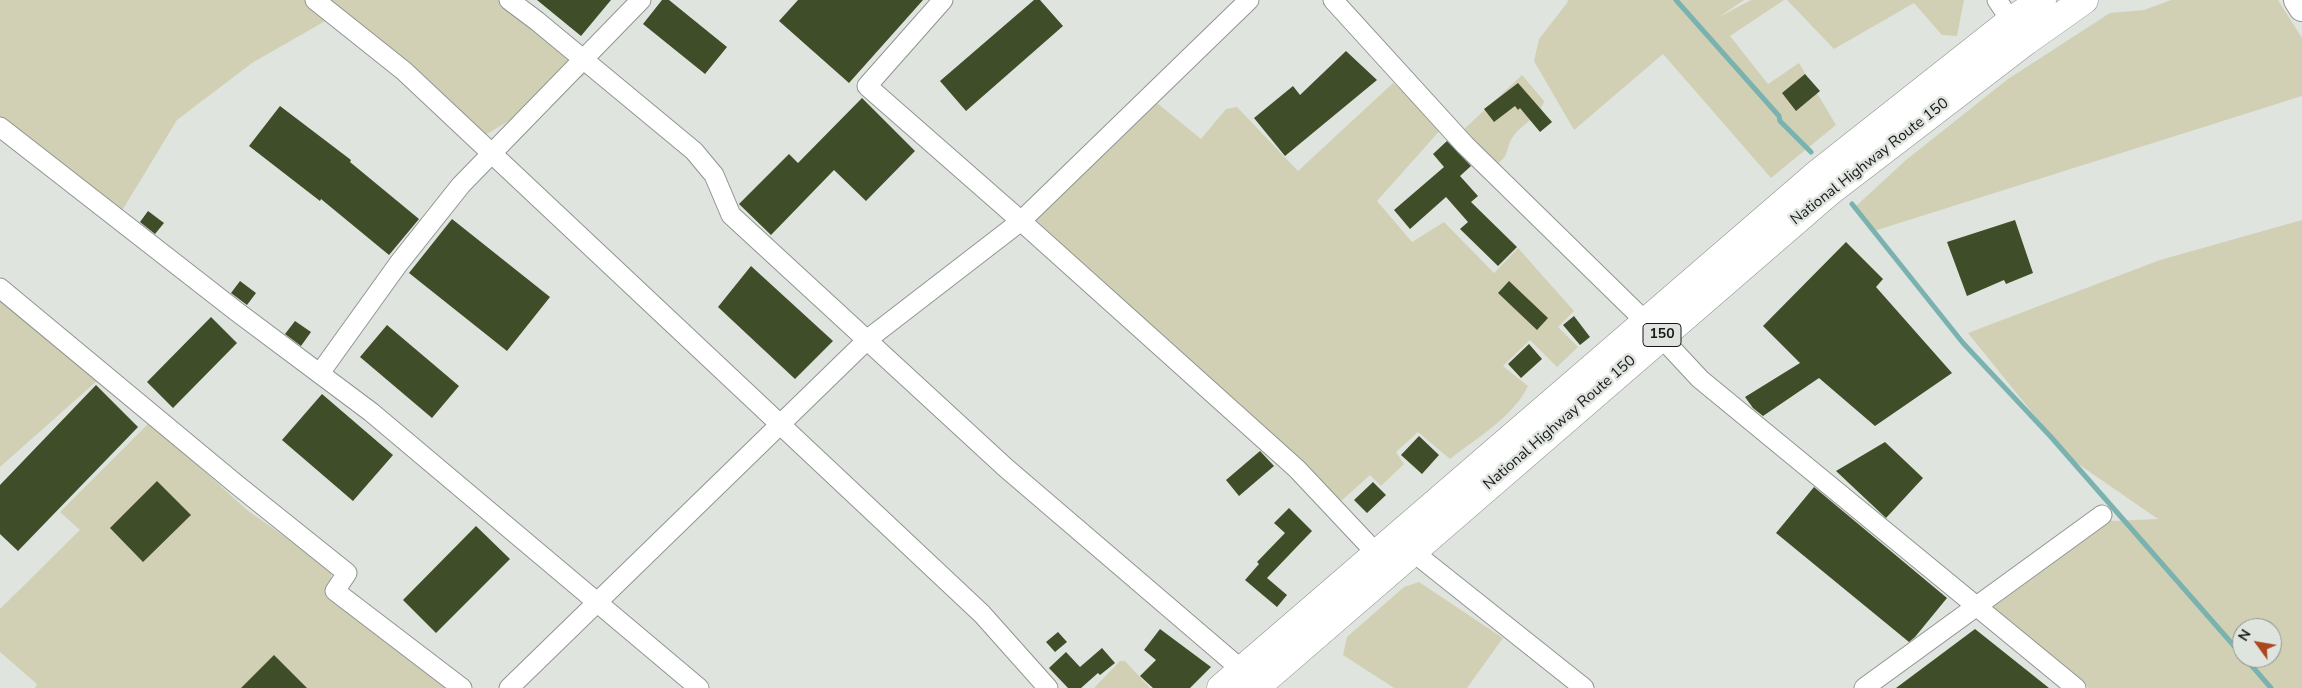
<!DOCTYPE html>
<style>
body{margin:0}
#map{position:relative;width:2302px;height:688px;overflow:hidden;background:#dfe4df;font-family:"Nunito Sans",sans-serif}
canvas{display:block}
.north{position:absolute;left:2232px;top:618px;width:50px;height:50px;box-sizing:border-box;background:#dfe4df;border:1px solid #8f938f;border-radius:50%;rotate:302deg;font-size:14px;font-weight:700;line-height:20px;text-align:center;color:#171917}
.north::after{content:'';display:block;margin:auto;width:18px;height:22px;background:#ac461e;clip-path:polygon(50% 0,100% 100%,50% 72%,0 100%)}
</style>
<div id="map">
<canvas width="2302" height="688"></canvas>
<div class="north">N</div>
</div>
<script>
const g = document.querySelector('canvas').getContext('2d');
g.lineJoin = 'round';
function fill(path, color) {
  g.fillStyle = color;
  g.fill(path, 'evenodd');
}
function strokePath(path, color, width, dash) {
  g.strokeStyle = color;
  g.lineWidth = width;
  g.lineCap = dash ? 'butt' : 'round';
  g.setLineDash(dash || []);
  g.stroke(path);
}
function drawText(font, color, halo, rows, align = 'center') {
  g.font = font + ' "Nunito Sans",sans-serif';
  g.lineWidth = 5;
  g.setLineDash([]);
  g.textBaseline = 'middle';
  g.strokeStyle = halo;
  g.fillStyle = color;
  for (const [text, x, y, turn = 0] of rows) {
    g.save();
    g.translate(x, y);
    g.rotate((+turn || 0) * Math.PI / 180);
    g.textAlign = isNaN(turn) ? turn : align;
    if (halo) g.strokeText(text, 0, 0);
    g.fillText(text, 0, 0);
    g.restore();
  }
}
const green = new Path2D(`
 M0 0H498L585 75 477 140 334 16 252 63 177 120 117 219 0 121Z
 M1568 0H1744L1719 17 1751 0H1784L1730 36 1768 84 1799 63 1836 125 1771 178 1663 54 1574 130 1534 61 1539 39 1567 3Z
 M1787 0H1964L1957 36 1942 35 1914 3 1834 49Z
 M2171 0H2278L2302 38V96L1874 231 1855 207 1906 160 2008 79 2110 13 2144 10Z
 M1522 75 1544 101C1540 116 1524 123 1515 134 1504 147 1512 157 1493 166L1462 131Z
 M1393 83 1443 127 1377 201 1412 242 1444 222 1494 273 1518 248 1574 311 1558 327 1578 347 1557 367 1530 340 1503 366 1528 386C1513 417 1477 438 1450 459L1418 432 1396 452 1404 464 1381 486 1370 475 1340 502 1035 219 1157 103 1201 139 1226 109 1237 107 1298 171Z
 M2302 220V688H2089L1992 608 2111 521 2158 519 2068 457 1968 333 2160 260ZM2242 628H2272V658H2242Z
 M0 294 98 380 0 467Z
 M150 422 247 510 332 570 329 594 448 688H35L37 684 0 652V609L80 530 60 512Z
 M1419 582 1503 638 1467 688H1394L1343 655 1347 637 1404 587Z
 M1120 661H1125L1150 688H1094Z`);
const stream = new Path2D(`
 M1676 0 1779 116 1780 121 1811 152
 M1852 204 1963 343 2051 437 2242 655
 M2245 658 2271 688`);
const building = new Path2D(`
 M537 0H611L581 36Z
 M662 0H669L727 47 705 74 643 24Z
 M798 0H923L849 83 779 21Z
 M1034 0H1040L1063 26 966 111 940 81Z
 M1346 51 1377 80 1285 156 1254 118 1293 86 1300 95Z
 M1805 74 1820 91 1796 111 1782 93Z
 M1518 83 1552 122 1540 132 1520 108 1518 110 1515 106 1494 122 1484 109Z
 M862 98 915 151 866 201 834 170 771 235 739 204 789 154 798 163Z
 M280 106 351 160 350 162 419 219 389 255 321 199 320 201 249 146Z
 M1447 141 1471 166 1460 176 1478 196 1471 202 1517 247 1498 266 1460 229 1468 222 1446 197 1410 229 1394 210 1444 167 1433 154Z
 M148 211 164 223 155 234 140 222Z
 M452 219 550 297 507 351 409 273Z
 M2015 220 2033 273 2006 284 2004 280 1967 296 1947 242Z
 M1846 242 1883 279 1876 287 1952 373 1875 426 1819 378 1763 416 1753 408 1745 397 1800 363 1763 326Z
 M751 266 833 341 795 379 718 307Z
 M240 281 256 293 247 305 231 293Z
 M1509 281 1548 318 1537 330 1498 293Z
 M1574 316 1590 337 1580 345 1563 325Z
 M211 317 237 343 173 408 147 382Z
 M295 321 311 332 301 346 285 334Z
 M387 325 459 386 432 418 360 357Z
 M1529 344 1542 359 1521 378 1508 364Z
 M96 385 138 427 18 551 0 534V485Z
 M322 394 393 455 353 501 282 440Z
 M1419 436 1439 455 1422 474 1401 455Z
 M1885 442 1923 478 1886 518 1836 471Z
 M1260 451 1274 466 1239 496 1226 480Z
 M157 481 191 515 143 562 110 528Z
 M1373 482 1386 495 1367 513 1354 500Z
 M1814 487 1947 598 1915 637 1909 642 1776 533Z
 M1289 508 1312 531 1267 578 1287 595 1277 607 1245 580 1259 564 1257 562 1285 533 1274 523Z
 M476 526 510 559 436 633 403 600Z
 M1160 629 1211 667 1190 688H1153L1140 676 1156 660 1144 650Z
 M1975 629 2049 688H1896Z
 M1058 632 1067 642 1055 652 1046 642Z
 M1102 648 1115 663 1100 675 1098 673 1081 688H1068L1049 668 1066 652 1080 667Z
 M274 655 307 688H241Z`);
const street = new Path2D(`
 M315 0 404 71 982 614 1048 688
 M509 0 537 21 694 151 714 175 731 215 1006 468 1242 670
 M943 0 867 86 1021 221 1297 469 1377 554
 M1333 0 1465 145 1646 322
 M1997 0 2011 21
 M0 127 236 311 371 412 699 688
 M0 288 236 484 347 573 335 591 462 688
 M1660 336 1700 379 2076 688
 M320 373 399 263 461 185 641 0
 M1412 551 1584 688
 M509 688 868 339 1021 221 1249 0
 M1864 688 2102 515`);
const secondary = new Path2D(`
 M2297 0 2302 8`);
const highway = new Path2D(`
 M1221 688 1816 175 2011 21 2042 0
 M1255 688 1829 192 2026 41 2084 0`);
const shields = [
 [1662,335,38]
];
const shieldNames = [
 ["150",1662,335]
];
const streetNames = [
 ["National Highway Route 150",1870,162,-38],
 ["National Highway Route 150",1560,423,-41]
];
fill(green, '#d2d0b4');
strokePath(stream, '#79b2af', 5);
fill(building, '#3f4d28');
strokePath(street, '#909591', 21);
strokePath(secondary, '#909591', 28);
strokePath(highway, '#909591', 29);
strokePath(street, '#fff', 19);
strokePath(secondary, '#fff', 26);
strokePath(highway, '#fff', 28);
for (const [x, y, w] of shields) {
  const box = new Path2D();
  box.roundRect(x - w / 2, y - 11.5, w, 23, 4);
  g.fillStyle = '#dfe4df';
  g.fill(box);
  strokePath(box, '#171917', 1);
}
drawText('bold 14px', '#171917', null, shieldNames);
drawText('15px', '#171917', '#dfe4df', streetNames);
</script>
